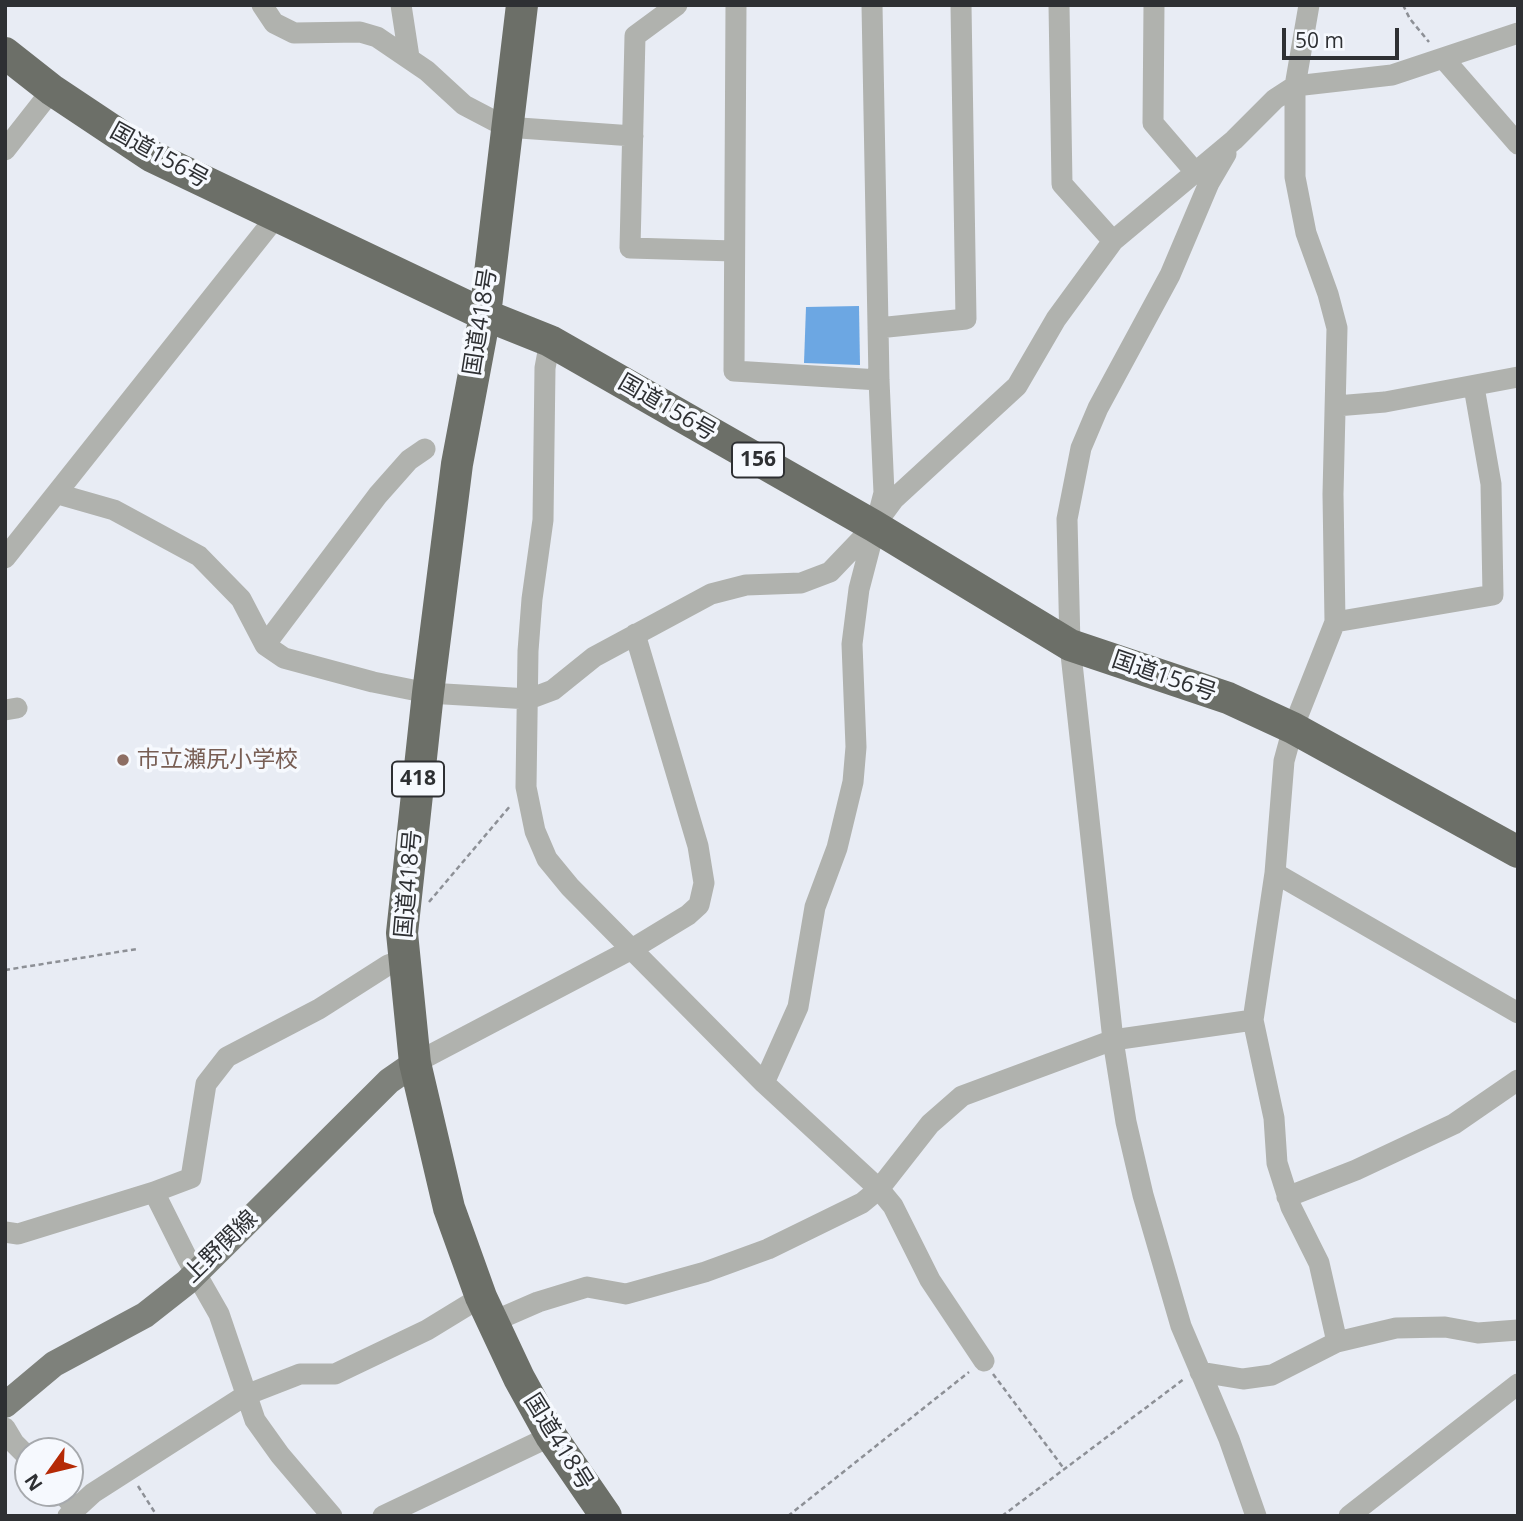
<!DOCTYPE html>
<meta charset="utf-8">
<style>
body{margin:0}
#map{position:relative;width:1523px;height:1521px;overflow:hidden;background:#e8ecf4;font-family:"Open Sans",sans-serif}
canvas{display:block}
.frame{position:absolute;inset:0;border:7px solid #2e3033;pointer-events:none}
.north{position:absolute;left:14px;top:1437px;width:70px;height:70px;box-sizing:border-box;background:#f6f9fe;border:2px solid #a6a9ad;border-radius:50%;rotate:236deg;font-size:19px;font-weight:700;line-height:28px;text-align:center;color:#2e3033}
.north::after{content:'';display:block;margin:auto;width:24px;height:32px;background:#b52a06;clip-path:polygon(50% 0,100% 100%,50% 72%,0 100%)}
.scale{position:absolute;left:1282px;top:28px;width:117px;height:32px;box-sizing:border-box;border:4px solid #2e3033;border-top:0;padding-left:9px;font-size:21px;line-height:24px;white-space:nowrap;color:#2e3033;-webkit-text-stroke:5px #f6f9fe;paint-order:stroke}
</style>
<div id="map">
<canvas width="1523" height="1521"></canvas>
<div class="frame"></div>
<div class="north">N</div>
<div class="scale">50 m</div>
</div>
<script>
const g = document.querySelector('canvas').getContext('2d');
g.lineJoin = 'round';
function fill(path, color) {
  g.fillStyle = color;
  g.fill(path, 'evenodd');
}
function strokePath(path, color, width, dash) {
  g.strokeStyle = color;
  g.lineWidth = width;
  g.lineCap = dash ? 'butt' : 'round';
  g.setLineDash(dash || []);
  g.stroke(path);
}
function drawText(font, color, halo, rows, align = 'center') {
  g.font = font + ' "Open Sans","Noto Sans JP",sans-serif';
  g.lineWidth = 7;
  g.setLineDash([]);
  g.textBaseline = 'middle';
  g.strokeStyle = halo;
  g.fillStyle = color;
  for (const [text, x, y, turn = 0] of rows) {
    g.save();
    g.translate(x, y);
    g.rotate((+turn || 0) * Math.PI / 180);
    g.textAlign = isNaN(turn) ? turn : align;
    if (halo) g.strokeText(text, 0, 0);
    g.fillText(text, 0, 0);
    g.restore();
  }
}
const water = new Path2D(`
 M859 306 860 365 804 363 806 307Z`);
const path = new Path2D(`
 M1403 5 1410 19 1429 42
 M429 902 511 805
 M5 970 137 949
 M993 1374 1065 1470
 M138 1486 157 1516
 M788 1516 969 1372
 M1002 1516 1184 1379`);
const minor = new Path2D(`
 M262 5 274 23 294 33 360 32 377 37 427 71 464 105 506 127 633 136
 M401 5 409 57
 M677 5 635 36 630 248 734 251
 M736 5 734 371 879 380
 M1059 5 1062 184 1113 241
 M1154 5 1153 123 1196 173
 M1443 58 1518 144
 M5 150 52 90
 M1226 154 1209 183 1170 275 1098 408 1081 448 1067 519 1070 645 1113 1040 1126 1122 1143 1195 1181 1326 1229 1439 1256 1516
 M878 328 966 319 961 5
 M1336 406 1385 402 1518 377
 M58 494 114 510 199 556 241 599 265 645 284 658 373 682 428 693 529 699 553 690 594 657 711 594 746 585 801 583 830 572 874 526 894 499 1017 386 1056 319 1113 241 1234 140 1275 99 1295 86 1392 75 1518 33
 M5 558 276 217
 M1335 622 1493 595 1491 484 1474 387
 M265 645 378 495 409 460 425 449
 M5 710 17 708
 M1275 873 1518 1013
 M1253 1020 1274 1118 1277 1163 1291 1207 1319 1263 1337 1342
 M415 1063 632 949 688 915 699 905 704 883 698 846 635 634
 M764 1083 798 1007 815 907 837 848 853 782 856 747 852 644 859 589 884 493 879 380 872 5
 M154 1192 187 1258 219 1314 255 1420 280 1455 332 1516
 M1287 1197 1356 1170 1454 1124 1518 1080
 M5 1232 18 1234 154 1192 191 1178 206 1084 227 1057 319 1009 388 965 404 959
 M492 1322 538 1302 587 1287 626 1294 705 1272 768 1249 862 1203 879 1189 764 1083 570 887 547 859 535 831 526 787 528 651 532 599 543 520 545 368 550 341
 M984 1361 930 1280 893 1206 879 1189 930 1124 962 1096 1113 1040 1253 1020 1275 873 1284 761 1293 728 1335 622 1333 494 1337 328 1328 294 1306 233 1295 177V86L1309 5
 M1200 1372 1243 1379 1272 1375 1337 1342 1396 1328 1445 1327 1478 1333 1518 1330
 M5 1428 14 1443 28 1457
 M62 1493 76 1509
 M68 1516 93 1493 246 1395 300 1374H335L427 1330 481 1297
 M383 1516 551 1436
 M1349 1516 1518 1384`);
const major = new Path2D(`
 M5 1405 54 1364 145 1315 187 1282 389 1081 415 1063`);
const highway = new Path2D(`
 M522 5 485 315 457 464 428 693 402 933 415 1063 449 1208 481 1297 519 1378 551 1436 606 1516
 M5 53 52 90 151 156 485 315 550 341 874 526 1070 645 1228 698 1293 728 1518 852`);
const markers = [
 [123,760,7,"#8d6e63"]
];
const shields = [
 [758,460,52],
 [418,779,52]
];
const shieldNames = [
 ["156",758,460],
 ["418",418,779]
];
const streetNames = [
 ["国道156号",159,156,29],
 ["国道418号",481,322,-81],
 ["国道156号",667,408,30],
 ["国道156号",1164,677,19],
 ["国道418号",409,884,-85],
 ["上野関線",221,1247,-44],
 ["国道418号",558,1442,58]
];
const educationNames = [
 ["市立瀬尻小学校",137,760]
];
fill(water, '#6ca7e3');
strokePath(path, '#8d9096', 2.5, [5, 3.5]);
strokePath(minor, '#b0b2ae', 21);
strokePath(major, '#7e817b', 26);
strokePath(highway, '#6c6f68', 32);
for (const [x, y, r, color] of markers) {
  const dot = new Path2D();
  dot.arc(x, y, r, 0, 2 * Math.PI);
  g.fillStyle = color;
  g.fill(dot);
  strokePath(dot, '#f6f9fe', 2.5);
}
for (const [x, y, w] of shields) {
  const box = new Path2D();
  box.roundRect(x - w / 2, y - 17.5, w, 35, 5);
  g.fillStyle = '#f6f9fe';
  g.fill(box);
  strokePath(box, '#2e3033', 2);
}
drawText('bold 21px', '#2e3033', null, shieldNames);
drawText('23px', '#2e3033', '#f6f9fe', streetNames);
drawText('23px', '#785e54', '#f6f9fe', educationNames, 'left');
</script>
